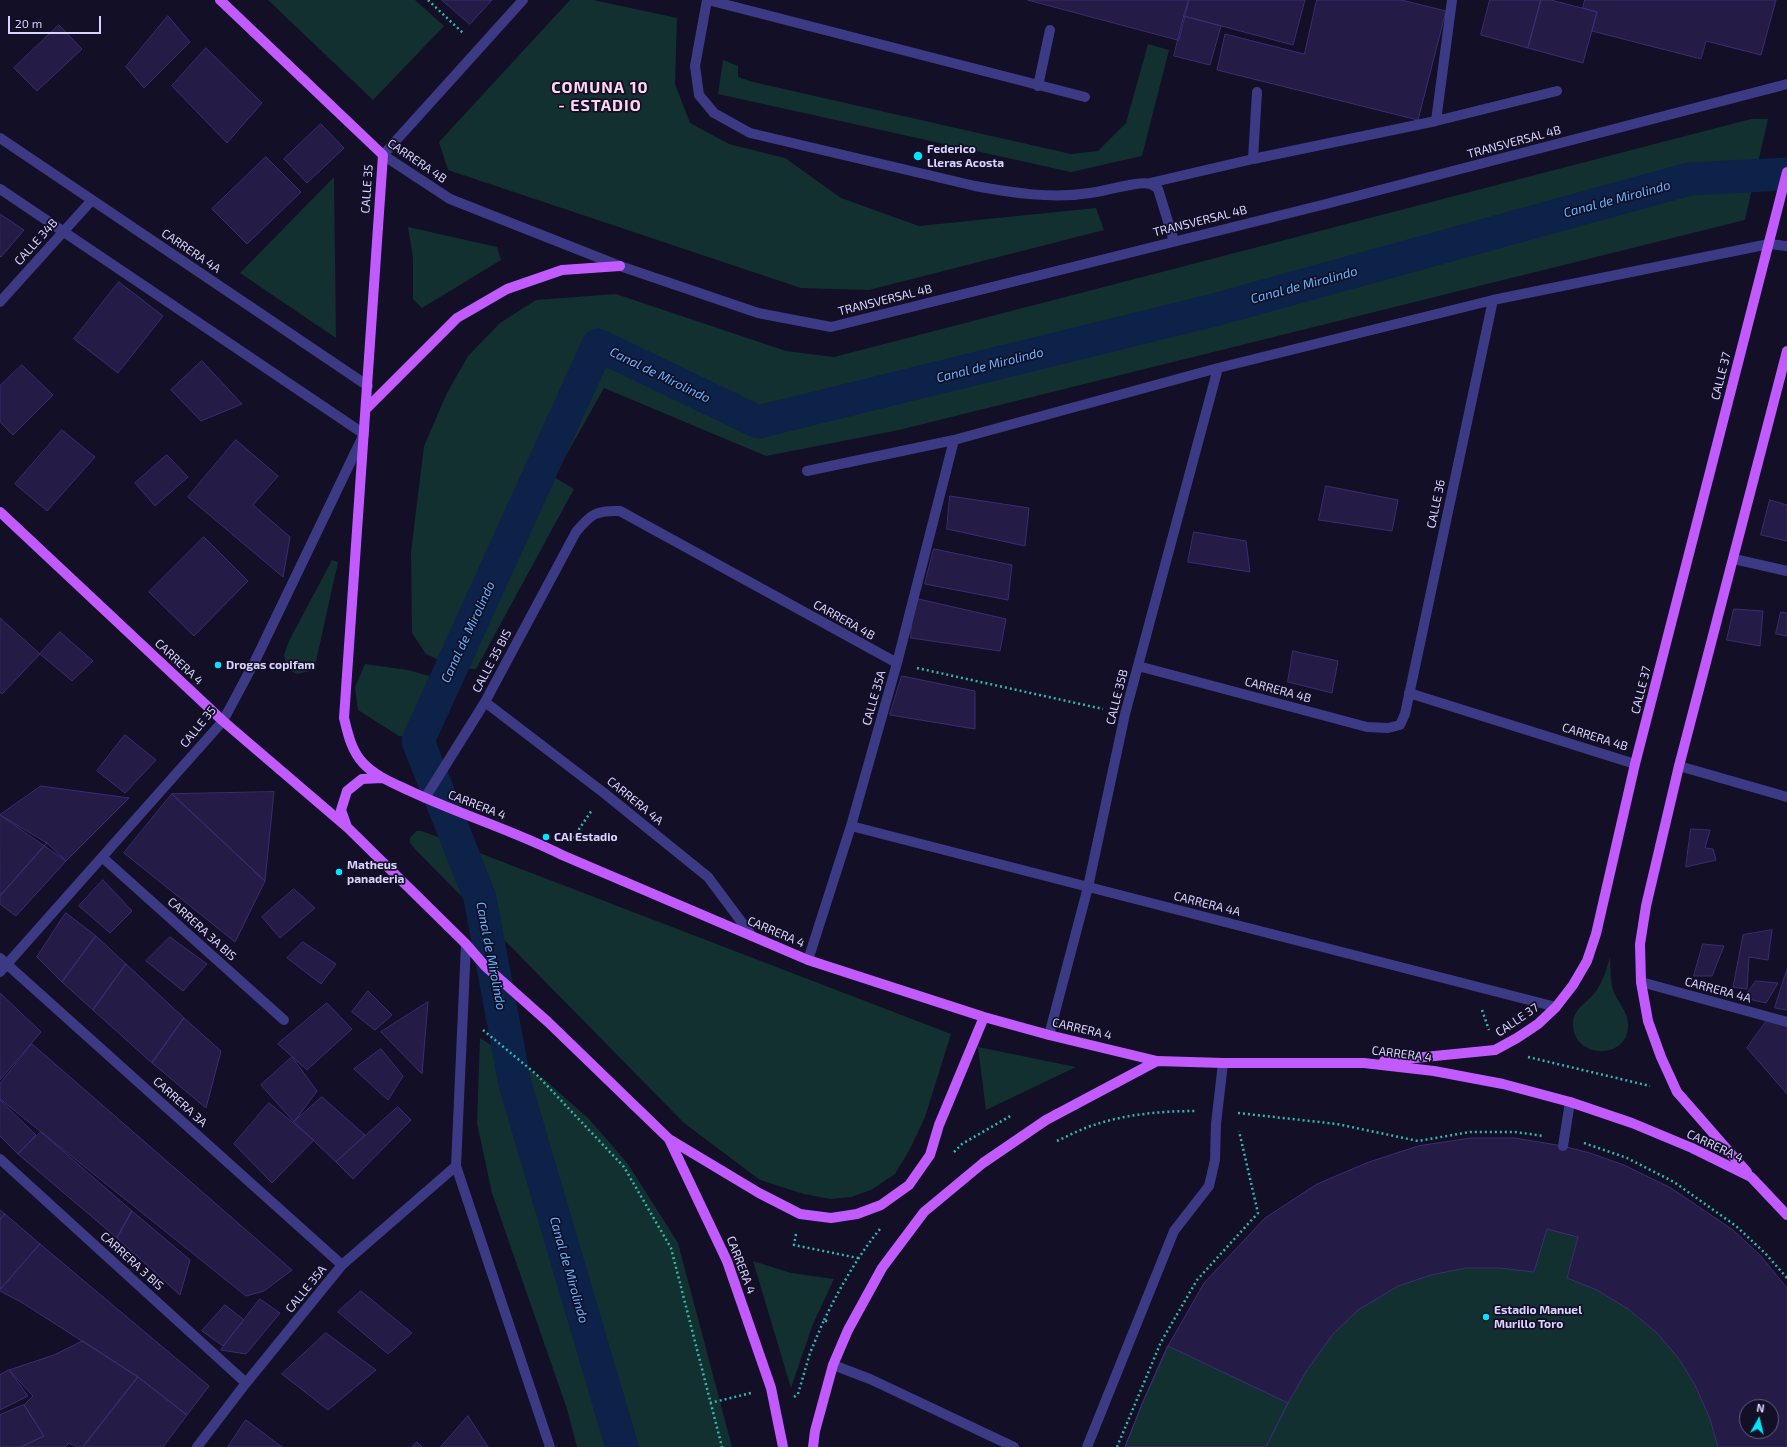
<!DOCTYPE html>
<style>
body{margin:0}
#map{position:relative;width:1787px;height:1447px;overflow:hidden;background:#130f26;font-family:"Exo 2",sans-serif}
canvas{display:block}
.north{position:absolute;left:1739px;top:1399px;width:40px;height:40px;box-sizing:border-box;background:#130f26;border:1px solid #625e7d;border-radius:50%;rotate:8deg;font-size:11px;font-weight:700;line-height:16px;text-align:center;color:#d9d4ff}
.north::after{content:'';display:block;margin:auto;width:14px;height:18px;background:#00e5ff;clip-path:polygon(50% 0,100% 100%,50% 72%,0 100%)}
.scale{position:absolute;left:8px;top:16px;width:93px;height:18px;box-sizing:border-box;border:2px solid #d9d4ff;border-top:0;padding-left:5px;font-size:12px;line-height:14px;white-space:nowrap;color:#d9d4ff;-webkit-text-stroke:3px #130f26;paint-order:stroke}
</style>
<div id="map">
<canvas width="1787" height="1447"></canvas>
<div class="north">N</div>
<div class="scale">20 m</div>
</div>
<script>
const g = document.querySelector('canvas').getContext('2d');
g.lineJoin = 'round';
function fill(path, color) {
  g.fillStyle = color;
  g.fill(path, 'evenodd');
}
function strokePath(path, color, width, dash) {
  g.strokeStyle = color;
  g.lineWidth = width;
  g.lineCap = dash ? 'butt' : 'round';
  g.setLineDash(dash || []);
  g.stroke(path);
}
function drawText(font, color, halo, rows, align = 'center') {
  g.font = font + ' "Exo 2",sans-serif';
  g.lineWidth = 3.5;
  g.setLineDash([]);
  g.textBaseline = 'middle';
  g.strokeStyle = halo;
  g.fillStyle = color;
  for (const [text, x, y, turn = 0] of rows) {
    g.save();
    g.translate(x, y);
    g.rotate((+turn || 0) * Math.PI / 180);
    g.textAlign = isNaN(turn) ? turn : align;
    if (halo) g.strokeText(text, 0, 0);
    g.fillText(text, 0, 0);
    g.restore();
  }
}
const green = new Path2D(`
 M268 0H415L444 26 373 100Z
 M570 0H593L677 18 675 84 690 123 729 144 785 158 841 198 919 226 1096 208 1104 230 869 290 801 288 448 170 439 142Z
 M1148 44 1169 50 1142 156 1071 172 718 94 723 60 738 66V77L753 82 1071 154 1098 151 1126 123Z
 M1751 119H1768L1745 220 899 430 766 456 604 388 554 477 574 489 476 669H459L426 654 412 633 411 552 424 446 447 393 468 356 500 323 536 300 616 294 786 351 834 357Z
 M334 177 336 338 240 273Z
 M408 227 497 247 501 260 422 308 413 299V258Z
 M332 560 338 562 314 670 297 674 287 669 284 655 289 641Z
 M365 664 408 670 458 684 433 706 425 739 399 736 358 710 355 687Z
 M416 831H422L951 1034 925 1117 910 1149 895 1174 871 1190 851 1197 830 1199 804 1194 760 1180 684 1123 414 848 410 843V838Z
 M1610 957C1611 968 1610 980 1613 990 1617 1002 1628 1011 1628 1024 1630 1061 1571 1060 1573 1022 1574 1007 1591 1001 1598 988 1604 979 1607 967 1610 957Z
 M480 1038 545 1080 589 1119 628 1164 678 1243 732 1447H577L567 1409 492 1193 477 1123Z
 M978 1047 1076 1067 986 1110Z
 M1471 1138H1515L1624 1165 1671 1188 1733 1230 1787 1447H1125L1142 1404 1168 1346 1204 1283 1265 1218 1317 1184 1369 1162 1418 1146ZM1747 1407H1771V1431H1747Z
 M753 1261 791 1273 834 1279 813 1324 791 1388Z`);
const canal = new Path2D(`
 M622 1447 515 1084 480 898 418 741 598 345 758 422 1214 310 1689 179 1787 174`);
const building = new Path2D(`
 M442 0H492L470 24Z
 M1028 0H1189L1179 40Z
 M1189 0H1305L1293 45 1184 16Z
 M1317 0H1401L1446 11 1418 120 1217 70 1225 34 1304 54Z
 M1490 0H1541L1528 48 1481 35Z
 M1541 0H1551L1597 12 1583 63 1528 48Z
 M1585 0H1776L1761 55 1706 41 1701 59 1592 31 1597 12 1583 8Z
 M168 16 190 42 144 88 126 67Z
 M1184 16 1221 26 1210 65 1174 56Z
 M59 25 82 49 37 91 14 68Z
 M206 48 262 103 227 143 172 86Z
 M321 124 344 148 307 183 284 159Z
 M266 157 301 192 247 244 212 209Z
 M0 214 24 230 1 257 0 256Z
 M119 282 163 316 118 373 74 339Z
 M202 361 242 404 201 421 171 390Z
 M22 365 53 395 13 435 0 422V386Z
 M62 430 95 457 47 511 15 484Z
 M236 440 278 476 253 505 290 537 283 577 188 497Z
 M167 455 188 477 155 506 135 483Z
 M1326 486 1398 500 1392 531 1319 520Z
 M950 496 1029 508 1025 546 947 529Z
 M1770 500 1787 505V541L1761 535Z
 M1194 532 1246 541 1250 572 1188 562Z
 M204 537 248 581 194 636 149 592Z
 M934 549 1012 565 1008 600 925 584Z
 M914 598 1006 619 1000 651 911 638Z
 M1734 609 1763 611 1760 646 1727 640Z
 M1781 612 1787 613V636L1776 634Z
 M0 618 40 654 2 694 0 692Z
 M60 632 93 661 72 681 40 654Z
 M1293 651 1338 661 1332 693 1288 682Z
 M902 676 975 691V729L890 715Z
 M125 735 156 760 125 793 97 771Z
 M41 786 129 798 66 861 0 815Z
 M274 792 265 881 172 794Z
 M172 794 265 881 235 942 124 853Z
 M0 815 47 843 0 896Z
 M1691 829 1710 830 1705 848 1713 849 1716 860 1686 867Z
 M47 843 66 861 16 916 0 904V896Z
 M103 880 132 911 110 933 79 906Z
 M294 889 315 908 280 938 262 917Z
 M66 913 96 936 62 982 37 957Z
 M1772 930 1768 960 1749 957 1747 989 1733 987 1743 935Z
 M96 936 126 964 93 1010 62 982Z
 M170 937 207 964 183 991 146 961Z
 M303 942 336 964 321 984 287 958Z
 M1703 944 1724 946 1712 976H1694Z
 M126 964 184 1018 152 1063 93 1010Z
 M1787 969V1010L1775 1008Z
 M1756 981 1778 983 1766 1003 1744 998Z
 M368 991 392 1015 375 1030 352 1012Z
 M0 993 41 1032 0 1080Z
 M428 1002 422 1074 381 1032Z
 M327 1003 352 1029 307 1070 278 1044Z
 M184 1018 221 1051 206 1108 152 1063Z
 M1768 1019 1787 1024V1094L1747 1048Z
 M32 1044 292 1270 264 1291 246 1296 0 1099V1084Z
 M381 1049 403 1076 388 1100 354 1069Z
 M292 1057 317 1091 294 1122 261 1085Z
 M322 1097 365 1135 336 1162 294 1122Z
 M0 1100 36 1135 18 1154 0 1136Z
 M269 1103 314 1140 272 1183 234 1144Z
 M398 1107 411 1120 353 1179 336 1162Z
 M41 1132 132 1211 117 1238 18 1154Z
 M1471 1138H1515L1563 1146 1590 1153 1624 1165 1671 1188 1733 1230 1760 1255 1787 1288V1447H1718L1710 1419 1695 1385 1679 1359 1657 1333 1628 1309 1597 1290 1567 1278 1578 1237 1547 1229 1534 1272 1500 1268H1466L1431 1275 1398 1286 1358 1310 1333 1334 1307 1370 1288 1403 1266 1447H1125L1142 1404 1168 1346 1204 1283 1265 1218 1317 1184 1369 1162 1418 1146ZM1747 1407H1771V1431H1747Z
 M0 1210 5 1214 0 1220Z
 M132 1211 190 1260 180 1295 117 1238Z
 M5 1214 40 1244 0 1289V1220Z
 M40 1244 209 1386 187 1415 138 1377 21 1302 0 1291Z
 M361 1291 412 1333 388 1354 338 1312Z
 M260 1299 280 1313 246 1354 221 1350Z
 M225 1305 244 1320 223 1346 202 1331Z
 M326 1333 376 1370 328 1410 282 1374Z
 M83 1341 138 1377 83 1447H77L69 1443 65 1447H20L44 1436 24 1405 33 1396 9 1370 54 1355Z
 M1168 1346 1288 1403 1266 1447H1125L1142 1404Z
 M9 1370 28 1396 0 1410V1375Z
 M138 1377 187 1415 163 1447H83Z
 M24 1405 44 1436 21 1447H0V1415Z
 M468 1416 488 1447H441Z
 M246 1420 282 1447H228Z
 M417 1442 422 1447H412Z`);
const path = new Path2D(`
 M428 0 464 34
 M917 668 1103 709
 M573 838 592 810
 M1482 1010 1489 1030
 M483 1030 536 1074 624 1167 671 1248 722 1447
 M1528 1057 1650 1086
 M1238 1113 1337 1124 1418 1141 1470 1132H1515L1544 1136
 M1057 1141C1068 1136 1079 1130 1091 1126 1125 1114 1162 1111 1197 1111
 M1584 1143 1627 1158 1674 1182 1736 1226 1765 1253 1787 1278
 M954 1152 962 1144 1012 1115
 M796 1234 794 1245 858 1258
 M824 1320C840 1288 857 1257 880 1229
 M794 1397 798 1394 810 1353 824 1320 829 1322
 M710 1403 751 1393
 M1117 1447 1161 1342 1197 1280 1258 1213 1239 1131`);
const minor = new Path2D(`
 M523 0 383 155 450 199 620 266 758 313 831 327 1322 205 1787 84
 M707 0 695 66 699 95 714 113 750 133 975 186C1013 193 1052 199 1090 193 1103 192 1140 180 1150 184 1153 185 1156 187 1158 189L1174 241
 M708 0 1085 97
 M1038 86 1050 30
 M1436 121 1452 0
 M0 138 368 386
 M1253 159 1257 92
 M1150 183 1253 159 1436 121 1557 91
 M0 189 364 434 255 661 223 721 0 972
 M0 302 92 200
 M807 471 954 440 1218 368 1493 300 1769 244 1787 246
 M1734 559 1787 571
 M1138 666 1367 727 1388 728 1400 725 1405 714 1493 300
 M1409 693 1635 764
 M485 702 604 793 708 877 752 936
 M1679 766 1787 797
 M425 798 485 702 576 532C591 514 596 510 620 511L897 663
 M851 826 1556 1007
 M102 857 284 1020
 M466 944 456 1166 550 1447
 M0 958 342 1265
 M808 960 851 826 897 663 954 440
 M1641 982 1787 1022
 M1049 1035 1088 887 1125 714 1218 368
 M1563 1146 1570 1102
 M0 1159 246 1383
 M833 1365 870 1379 1014 1447
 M197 1447 246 1383 342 1265 456 1166
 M1087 1447 1174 1231 1209 1186 1215 1160 1216 1124 1223 1063`);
const major = new Path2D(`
 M220 0 383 155 344 718C348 734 351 750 363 763 375 776 393 783 410 791 459 814 512 830 562 855L808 960 984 1017 1049 1035 1157 1061 1223 1063H1364L1434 1071 1503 1084 1570 1102 1632 1123 1692 1148 1751 1177 1787 1215
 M366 409 457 318 507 289 562 270 620 266
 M0 512 223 721 348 828 466 944 485 966 548 1022 669 1139 727 1261 771 1388 783 1447
 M347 827 341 810 347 791 362 779 382 778
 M1384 1061 1495 1050 1517 1038 1538 1024 1556 1007 1573 985 1587 961 1596 934 1635 764 1787 172
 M669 1139 759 1193 800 1214 831 1218 857 1214 881 1205 909 1185 930 1155 939 1125 984 1017
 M1747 1172 1677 1092 1661 1057 1648 1021 1641 982 1640 944 1646 906 1679 766 1787 351
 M813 1447 815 1431 833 1365 848 1330 882 1268 924 1212 983 1163 1046 1120 1157 1061`);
const markers = [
 [918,156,5,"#00e5ff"],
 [218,665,4,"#00e5ff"],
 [546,837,4,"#00e5ff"],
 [339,872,4,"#00e5ff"],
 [1486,1317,4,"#00e5ff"]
];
const streetNames = [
 ["TRANSVERSAL 4B",1514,142,-15],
 ["CARRERA 4B",417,161,34],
 ["CALLE 35",367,189,-86],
 ["TRANSVERSAL 4B",1200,221,-14],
 ["CALLE 34B",36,242,-48],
 ["CARRERA 4A",191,251,34],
 ["TRANSVERSAL 4B",885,300,-14],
 ["CALLE 37",1721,376,-76],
 ["CALLE 36",1436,504,-78],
 ["CARRERA 4B",844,620,29],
 ["CALLE 35 BIS",492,661,-62],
 ["CARRERA 4",179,662,43],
 ["CARRERA 4B",1278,690,15],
 ["CALLE 37",1641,690,-76],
 ["CALLE 35B",1117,697,-76],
 ["CALLE 35A",874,698,-74],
 ["CALLE 35",198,727,-51],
 ["CARRERA 4B",1595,737,17],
 ["CARRERA 4A",635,801,39],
 ["CARRERA 4",477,805,21],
 ["CARRERA 4A",1207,904,14],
 ["CARRERA 3A BIS",202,929,42],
 ["CARRERA 4",776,932,23],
 ["CARRERA 4A",1718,990,15],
 ["CALLE 37",1517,1020,-34],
 ["CARRERA 4",1082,1029,13],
 ["CARRERA 4",1402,1054,7],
 ["CARRERA 3A",180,1102,42],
 ["CARRERA 4",1715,1146,25],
 ["CARRERA 3 BIS",132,1261,42],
 ["CARRERA 4",741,1265,69],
 ["CALLE 35A",306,1289,-51]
];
const poiNames = [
 ["Federico",927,149],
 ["Lleras Acosta",927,163],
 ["Drogas copifam",226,665],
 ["CAI Estadio",554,837],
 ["Matheus",347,865],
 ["panaderia",347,879],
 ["Estadio Manuel",1494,1310],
 ["Murillo Toro",1494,1324]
];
const waterNames = [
 ["Canal de Mirolindo",1617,199,-15],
 ["Canal de Mirolindo",1304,285,-15],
 ["Canal de Mirolindo",990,365,-14],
 ["Canal de Mirolindo",660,375,26],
 ["Canal de Mirolindo",468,632,-65],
 ["Canal de Mirolindo",491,956,79],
 ["Canal de Mirolindo",569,1270,74]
];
const districtNames = [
 ["COMUNA 10",600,88],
 ["- ESTADIO",600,106]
];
fill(green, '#12302f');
strokePath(canal, '#0c2248', 33);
fill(building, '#241b47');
strokePath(building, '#3b2d73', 1);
strokePath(path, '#2fb8b0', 2.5, [2, 3]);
strokePath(minor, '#3d3a85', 10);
strokePath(major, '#c25bff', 10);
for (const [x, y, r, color] of markers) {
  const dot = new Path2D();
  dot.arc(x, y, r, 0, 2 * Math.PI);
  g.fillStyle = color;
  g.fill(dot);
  strokePath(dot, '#130f26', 1.5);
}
drawText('12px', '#d9d4ff', '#130f26', streetNames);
drawText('bold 12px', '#d9d4ff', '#130f26', poiNames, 'left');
drawText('italic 13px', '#62b6ff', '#130f26', waterNames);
g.letterSpacing = '1px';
drawText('bold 16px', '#ffd6f0', '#130f26', districtNames);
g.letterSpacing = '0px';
</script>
